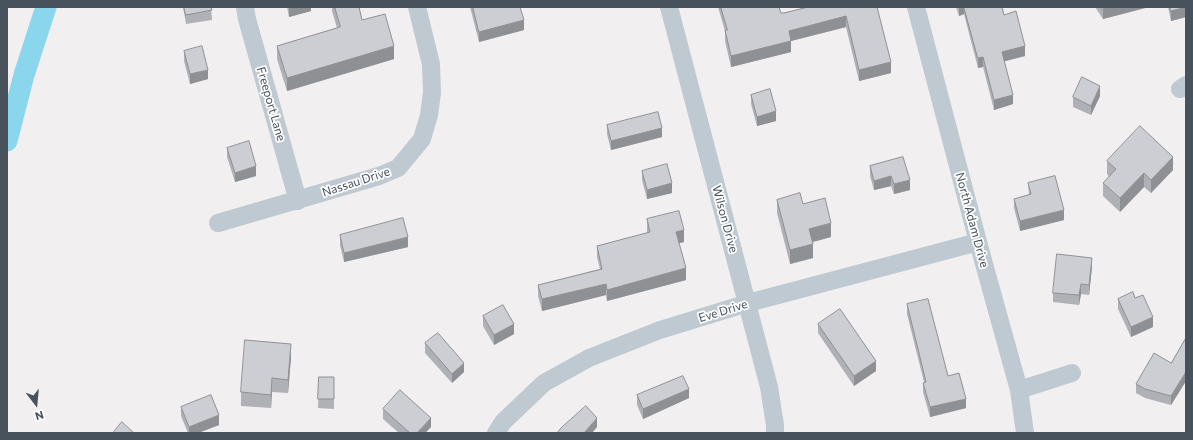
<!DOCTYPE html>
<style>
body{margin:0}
#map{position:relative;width:1193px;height:440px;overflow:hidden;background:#f1efef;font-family:Commissioner,sans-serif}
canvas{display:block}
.frame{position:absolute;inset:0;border:8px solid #47525d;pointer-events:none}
.north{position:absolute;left:16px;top:384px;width:40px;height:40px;-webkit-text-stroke:3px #fff;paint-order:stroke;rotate:164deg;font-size:11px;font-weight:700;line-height:16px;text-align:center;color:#47525d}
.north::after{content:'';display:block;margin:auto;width:14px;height:18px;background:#47525d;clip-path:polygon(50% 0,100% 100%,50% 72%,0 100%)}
</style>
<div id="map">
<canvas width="1193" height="440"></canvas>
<div class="frame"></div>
<div class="north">N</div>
</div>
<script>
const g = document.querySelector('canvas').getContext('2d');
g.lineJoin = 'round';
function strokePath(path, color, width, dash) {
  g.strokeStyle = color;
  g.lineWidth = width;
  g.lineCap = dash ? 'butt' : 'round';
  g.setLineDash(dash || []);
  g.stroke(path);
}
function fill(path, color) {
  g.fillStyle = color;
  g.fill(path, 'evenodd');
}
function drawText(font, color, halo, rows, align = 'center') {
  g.font = font + ' Commissioner,sans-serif';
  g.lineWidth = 3.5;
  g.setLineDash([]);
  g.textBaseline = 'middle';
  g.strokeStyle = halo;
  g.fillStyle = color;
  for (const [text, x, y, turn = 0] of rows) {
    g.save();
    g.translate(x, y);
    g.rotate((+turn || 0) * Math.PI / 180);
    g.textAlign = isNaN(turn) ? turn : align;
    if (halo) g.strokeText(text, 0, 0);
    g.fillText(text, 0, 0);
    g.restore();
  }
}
const canal = new Path2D(`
 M7 141 24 75 46 7`);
const minor = new Path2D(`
 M245 7 247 19 298 201
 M669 7 769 387 775 425V433
 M916 7 978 242 1019 390 1025 433
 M1180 89 1186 85
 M218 223 379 176 398 168 422 139 429 115 432 93 431 64 417 7
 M1019 390 1072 373
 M496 433 503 422 544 383 589 358 660 330 748 303 978 242`);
const wall = new Path2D(`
 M183 7H211L212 20 186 24Z
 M287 7H311V11L289 17Z
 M332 7H359L362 20 394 59 287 91 277 59V46L337 28 332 11Z
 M470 7H520L524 30 479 42Z
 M718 7H779L781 13 877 7 891 73 859 81 846 27 791 41V52L731 67 725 41V31Z
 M956 7H1002L1004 15 1025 56 1004 61 1013 104 994 110 983 67 978 68 964 14 959 16Z
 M1095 7H1149L1103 19Z
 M1168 7H1186V17L1171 21Z
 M184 51 208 79 190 84 184 61Z
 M751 95 776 121 757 126 751 104Z
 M1100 96 1091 115 1073 107V97Z
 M607 125 662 137 611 150 607 134Z
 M227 148 256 176 235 182 227 157Z
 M903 157 910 190 894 194 891 186 874 190 870 176V166Z
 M1107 161 1173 170 1151 193 1144 187 1120 212 1103 196V183L1109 177 1107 174Z
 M642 171 672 193 647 199 642 180Z
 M1028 183 1064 220 1020 231 1014 208V199L1029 195Z
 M777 200 831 237 812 242 813 258 790 264 777 213Z
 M647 219 684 242 679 243 686 280 607 301 606 295 542 311 538 296V285L600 269 597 257V246L647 233Z
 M340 235 408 247 344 262 340 245Z
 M1092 267 1089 295 1081 294 1079 305 1053 302V293Z
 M1135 298 1153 327 1131 337 1118 309V299Z
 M907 304 948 376 966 408 930 417 923 392V383L924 382 907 314Z
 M483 316 514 334 494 345 483 326Z
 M818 324 876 371 854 386 818 333Z
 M1186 338V381L1171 405 1145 398 1136 393V384L1171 363Z
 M425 343 464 372 452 383 425 353Z
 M291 357 288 393 272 392 271 408 241 406V392Z
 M319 377H334V409L318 408Z
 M637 395 689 398 643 419 637 405Z
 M181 407 219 425 198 433H188L181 416Z
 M383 409 431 427 425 433H399L383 419Z`);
const shadedWall = new Path2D(`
 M289 7H311V11L289 17Z
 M959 7H964V14L959 16Z
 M1112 7H1149L1103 19V9Z
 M1186 7V17L1171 21V11Z
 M846 16V27L791 41V52L731 67V56L789 31Z
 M524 20V30L479 42V32Z
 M394 46V59L287 91V78Z
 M1025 46V56L1002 62V52Z
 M983 57V67L978 68V58Z
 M891 62V73L859 81V70Z
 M208 70V79L190 84V74Z
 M1100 86V96L1091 115V106Z
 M1013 95V104L994 110V100Z
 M776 111V121L757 126V117Z
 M662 128V137L611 150V141Z
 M1173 157V170L1151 193V180Z
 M256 166V176L235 182V173Z
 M1144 173V187L1120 212V198Z
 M891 176V186L874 190V181Z
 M910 180V190L894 194V184Z
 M672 183V193L647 199V190Z
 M1064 210V220L1020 231V221Z
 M831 223V237L809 243V229Z
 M684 230V242L676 244V232Z
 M408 237V247L344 262V253Z
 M813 244V258L790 264V250Z
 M1092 258V267L1089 295V285Z
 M686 268V280L607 301V290Z
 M606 284V295L542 311V299Z
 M1081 284V294L1079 305V295Z
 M1153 317V327L1131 337V327Z
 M514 324V334L494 345V335Z
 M291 344V357L288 393V380Z
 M876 361V371L854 386V376Z
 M464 363V372L452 383V374Z
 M1186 372V381L1171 405V396Z
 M272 378V392L271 408V395Z
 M689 389V398L643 419V409Z
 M966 399V408L930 417V407Z
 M219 415V425L198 433H189V427Z
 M431 418V427L425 433H417Z
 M597 418V427L592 433H584Z`);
const building = new Path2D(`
 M184 7H211L212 10 186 15Z
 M335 7H359L362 20 385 14 394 46 287 78 277 46 340 27Z
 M473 7H520L524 20 479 32Z
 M721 7H779L781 13H784L808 7H877L891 62 859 70 846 16 789 31 791 41 731 56 725 30H727Z
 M964 7H1002L1004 15 1016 11 1025 46 1002 52 1013 95 994 100 983 57 978 58Z
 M1101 7H1112L1103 9Z
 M1170 7H1186L1171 11Z
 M202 46 208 70 190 74 184 51Z
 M1082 77 1100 86 1091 106 1073 97Z
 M770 89 776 111 757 117 751 95Z
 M658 112 662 128 611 141 607 125Z
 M1140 126 1173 157 1151 180 1144 173 1120 198 1103 183 1116 169 1107 161Z
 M249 141 256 166 235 173 227 148Z
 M903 157 910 180 894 184 891 176 874 181 870 166Z
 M667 164 672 183 647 190 642 171Z
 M1055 176 1064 210 1020 221 1014 199 1031 194 1028 183Z
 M800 193 803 204 825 198 831 223 809 229 813 244 790 250 777 200Z
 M679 211 684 230 676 232 686 268 607 290 606 284 542 299 538 285 602 269 597 246 650 232 647 219Z
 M403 218 408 237 344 253 340 235Z
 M1057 254 1092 258 1089 285 1081 284 1079 295 1053 293Z
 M1133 292 1135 298 1143 295 1153 317 1131 327 1118 299Z
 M928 299 948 376 959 373 966 399 930 407 923 383 926 382 907 304Z
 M503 305 514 324 494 335 483 316Z
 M840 309 876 361 854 376 818 324Z
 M438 333 464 363 452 374 425 343Z
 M1186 338V372L1171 396 1145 389 1136 384 1154 353 1171 363Z
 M245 340 291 344 288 380 272 378 271 395 241 392Z
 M683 376 689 389 643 409 637 395Z
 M319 377H334V399H318Z
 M400 390 431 418 417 433H410L383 409Z
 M211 395 219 415 189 427 181 407Z
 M586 406 597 418 584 433H557L561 428Z
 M122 422 134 433H113Z`);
const streetNames = [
 ["Freeport Lane",271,104,74],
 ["Nassau Drive",356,182,-18],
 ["Wilson Drive",725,219,75],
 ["North Adam Drive",972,220,75],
 ["Eve Drive",723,311,-17]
];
strokePath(canal, '#89d6ed', 21);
strokePath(minor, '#bfc9d1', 18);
fill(wall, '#afb1b6');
fill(shadedWall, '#8f9094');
fill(building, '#ccced4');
strokePath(building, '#8f9094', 1);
drawText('12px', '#47525d', '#fff', streetNames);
</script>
